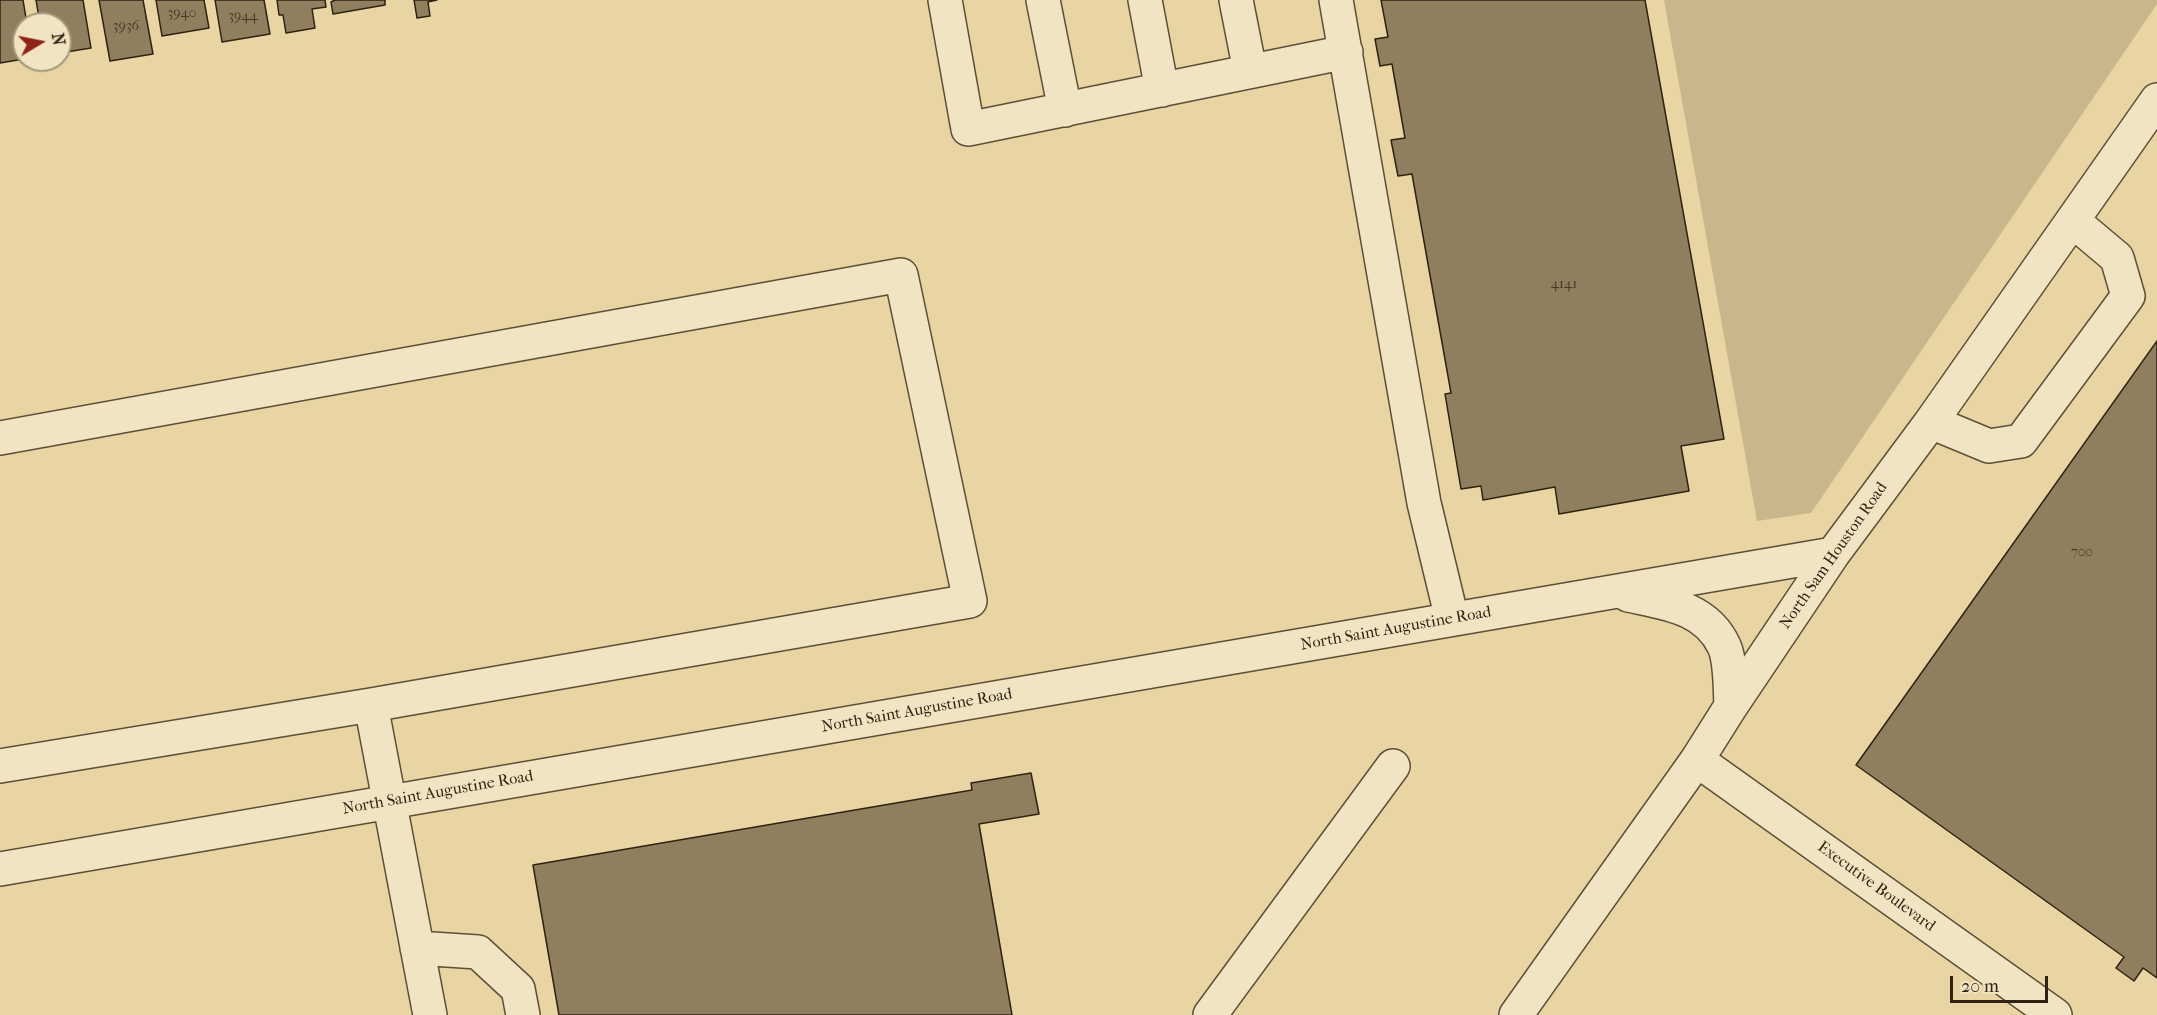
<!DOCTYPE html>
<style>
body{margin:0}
#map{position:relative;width:2157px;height:1015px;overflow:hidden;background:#e8d5a3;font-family:"IM FELL French Canon",serif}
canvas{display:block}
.north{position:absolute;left:12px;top:12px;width:60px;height:60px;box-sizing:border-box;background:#f0e4c3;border:2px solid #a3967d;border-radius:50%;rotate:80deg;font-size:16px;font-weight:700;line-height:24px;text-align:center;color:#2f2213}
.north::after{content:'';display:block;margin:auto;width:21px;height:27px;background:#8f2418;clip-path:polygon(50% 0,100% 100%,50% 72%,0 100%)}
.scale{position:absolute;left:1950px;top:976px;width:98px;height:27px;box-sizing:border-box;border:3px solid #2f2213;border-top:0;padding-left:8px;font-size:18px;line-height:21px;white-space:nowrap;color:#2f2213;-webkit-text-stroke:4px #f0e4c3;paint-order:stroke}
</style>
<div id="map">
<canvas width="2157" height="1015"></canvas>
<div class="north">N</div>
<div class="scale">20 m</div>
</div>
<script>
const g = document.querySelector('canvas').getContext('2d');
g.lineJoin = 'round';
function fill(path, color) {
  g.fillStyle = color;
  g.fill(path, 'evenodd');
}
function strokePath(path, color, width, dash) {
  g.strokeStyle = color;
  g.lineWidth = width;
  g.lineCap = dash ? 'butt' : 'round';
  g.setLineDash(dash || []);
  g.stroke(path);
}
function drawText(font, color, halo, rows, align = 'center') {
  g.font = font + ' "IM FELL French Canon",serif';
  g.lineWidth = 4.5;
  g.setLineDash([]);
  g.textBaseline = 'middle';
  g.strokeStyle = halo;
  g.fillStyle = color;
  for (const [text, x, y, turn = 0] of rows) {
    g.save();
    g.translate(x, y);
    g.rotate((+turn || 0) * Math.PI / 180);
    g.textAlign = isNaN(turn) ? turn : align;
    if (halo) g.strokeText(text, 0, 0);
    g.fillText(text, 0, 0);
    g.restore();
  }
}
const green = new Path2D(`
 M1664 0H2157V4L1811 513 1757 521Z`);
const building = new Path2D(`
 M0 0H23L27 24H24V59L0 63Z
 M36 0H83L91 48 60 53V24H40Z
 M99 0H143L153 54 110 61Z
 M156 0H204L209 28 162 36Z
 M215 0H264L270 34 222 42Z
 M277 0H325L326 7 312 9 315 28 286 33 283 15H279Z
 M335 0H385V5L333 14 331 2Z
 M414 0H437L428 2 430 16 417 18Z
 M1381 0H1645L1724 439 1681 446 1689 491 1559 514 1555 487 1483 500 1481 486 1461 489 1445 394 1451 393 1412 174 1398 176 1391 140 1405 138 1392 64 1380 66 1375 39 1388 37Z
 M2157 341V978L2143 968 2134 981 2116 968 2124 957 1856 765Z
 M1031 773 1039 814 979 824 1012 1015H559L533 865 972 790 971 783Z`);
const minor = new Path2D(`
 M945 0 968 129 1346 52
 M1043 0 1065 110
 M1145 0 1162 90
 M1236 0 1250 71
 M1336 0 1424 503 1452 619
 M1931 422 1989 446 2021 441 2128 296 2117 258 2073 221
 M0 438 901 275 970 601 371 705 0 766
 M1628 595C1665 603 1706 607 1724 646 1731 661 1730 689 1731 706
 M371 705 430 1015
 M1697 760 2055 1015
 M0 869 1833 554
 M417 948 478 952 518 989 523 1015
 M1210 1015 1393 766
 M1516 1015 1697 760 1731 706 1833 554 1931 422 2157 100`);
const numberNames = [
 ["3940",182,14],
 ["3944",243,17],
 ["3936",126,27],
 ["4141",1564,285],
 ["700",2082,553]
];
const streetNames = [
 ["North Sam Houston Road",1834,556,-55],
 ["North Saint Augustine Road",1396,629,-10],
 ["North Saint Augustine Road",917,711,-10],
 ["North Saint Augustine Road",438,793,-10],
 ["Executive Boulevard",1876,887,36]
];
fill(green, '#c9b78b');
fill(building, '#8f7f5e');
strokePath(building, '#2f2213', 1.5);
strokePath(minor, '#5d4f37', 36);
strokePath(minor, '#f0e4c3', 33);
drawText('14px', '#473926', null, numberNames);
drawText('16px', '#2f2213', '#f0e4c3', streetNames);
</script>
